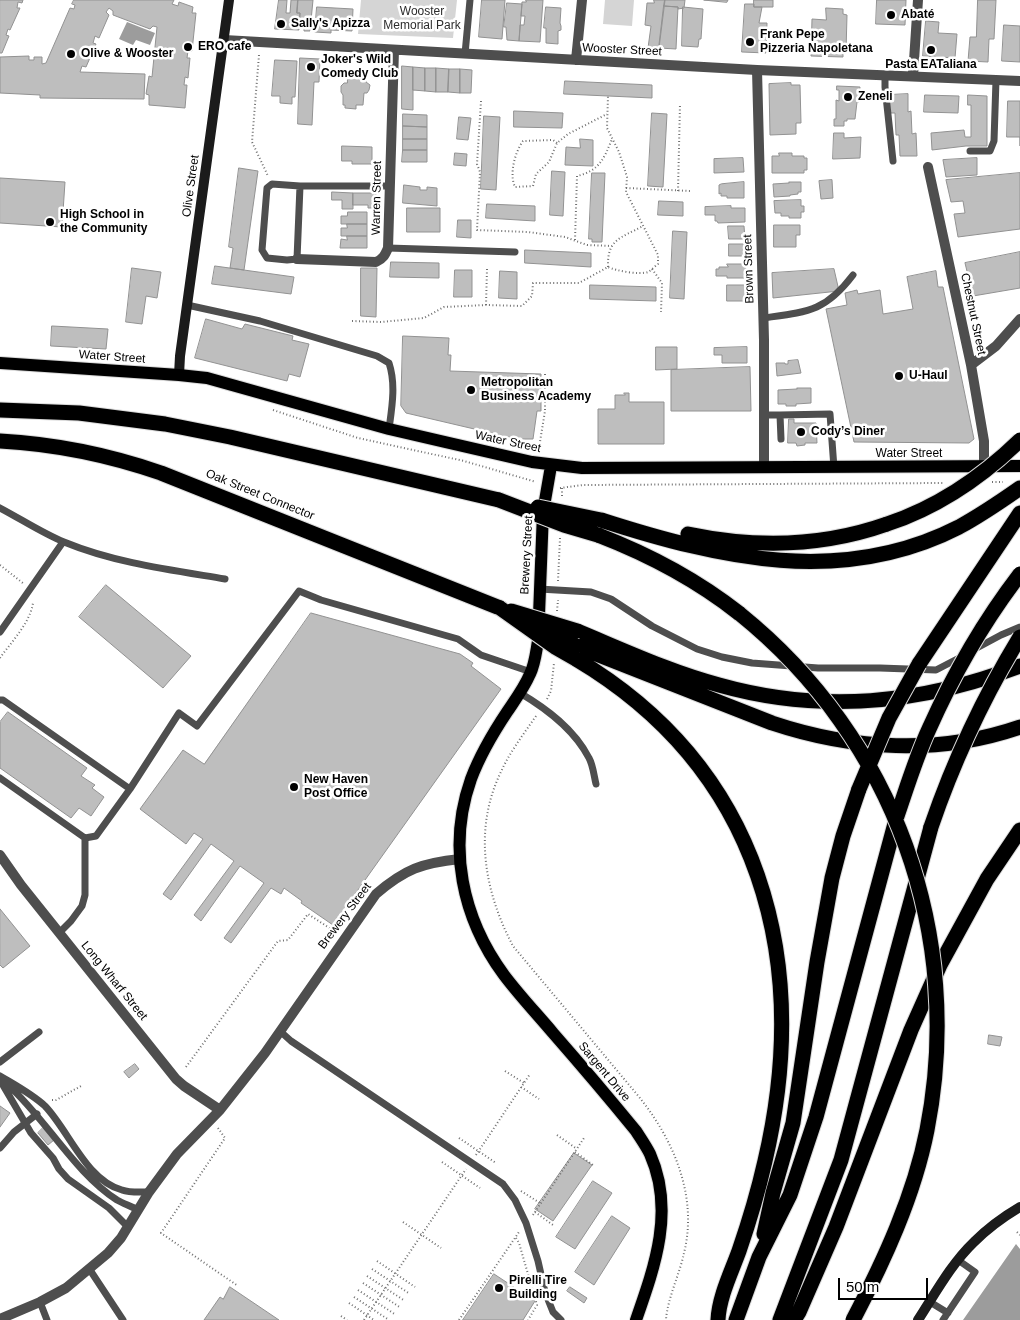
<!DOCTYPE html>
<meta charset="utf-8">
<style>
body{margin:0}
#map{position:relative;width:1020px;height:1320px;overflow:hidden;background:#fff;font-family:Helvetica,sans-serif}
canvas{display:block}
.scale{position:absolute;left:838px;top:1278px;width:90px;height:22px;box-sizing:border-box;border:2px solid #000;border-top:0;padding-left:6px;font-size:15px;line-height:18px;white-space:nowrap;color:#000;-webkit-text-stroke:4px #fff;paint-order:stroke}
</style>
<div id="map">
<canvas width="1020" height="1320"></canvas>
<div class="scale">50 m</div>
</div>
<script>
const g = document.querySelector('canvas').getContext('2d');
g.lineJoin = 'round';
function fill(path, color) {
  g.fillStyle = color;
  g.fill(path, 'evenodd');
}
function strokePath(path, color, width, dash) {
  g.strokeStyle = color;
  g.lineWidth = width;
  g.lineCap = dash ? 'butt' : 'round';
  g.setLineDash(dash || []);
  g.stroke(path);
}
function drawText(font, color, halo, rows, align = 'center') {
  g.font = font + ' Helvetica,sans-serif';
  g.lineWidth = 5;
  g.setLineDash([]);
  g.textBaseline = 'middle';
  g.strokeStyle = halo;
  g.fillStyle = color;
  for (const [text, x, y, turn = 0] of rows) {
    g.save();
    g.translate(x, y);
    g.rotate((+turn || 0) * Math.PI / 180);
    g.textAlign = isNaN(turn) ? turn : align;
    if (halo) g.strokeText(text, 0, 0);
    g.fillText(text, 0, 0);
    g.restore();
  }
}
const green = new Path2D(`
 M361 0H457L453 38 358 34Z
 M605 0H634L632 26 603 24Z`);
const water = new Path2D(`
 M127 22 155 33 150 45 136 40 133 45 119 39Z
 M1016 1244 1020 1249V1320H963Z`);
const building = new Path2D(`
 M0 0H23L22 3 18 2 17 8H20L10 30 8 29 6 35 9 36 2 53H0Z
 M74 0H174L172 4 178 6 179 2 193 7 192 13H196L192 51H188L187 58H190L188 78 185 77 184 85H187L185 108 149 105V95L146 94 149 76 152 77 157 27 153 26 150 29 113 15V11L109 8 106 12 109 15 99 38 95 36 93 43 96 44 86 67 82 66 80 72 145 74 144 99 40 98V95L0 93V57L29 56V60H34V57H42V64L46 63 70 8 74 9 75 5 72 4Z
 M279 0H287L286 13H290L291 0H298L297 13H300L299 30 275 29Z
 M298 0H313L310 31H304V28L299 27 300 13H297Z
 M482 0H505L502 39 479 37Z
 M526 0H543L540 42 519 41 520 25H524L525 16H521L522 2H526Z
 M654 0H665L659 48H648L651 26 645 25 647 3H654Z
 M665 0H685L684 8 678 9V7L664 6Z
 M704 0H728L727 2Z
 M754 0H773V7H754Z
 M877 0H906L905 25 876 24Z
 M978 0H996L994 39H989L988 62 968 61 970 37H976Z
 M507 3 522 4 519 41 507 40 506 27H504Z
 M745 4H754V7H762L759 23H767L766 53 742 52Z
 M664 6 678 7 676 49 659 48Z
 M317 7 353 9 352 31 331 30V33L315 32Z
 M546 7 561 8 560 23 561 26V30L558 31V44L546 43V28H544Z
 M683 7 703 9 701 39H699L698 47 682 46Z
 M826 8 843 9V14L847 15 846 52H843V57L811 56 812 19 826 20Z
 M926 21 939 22 938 33 957 34 955 58 923 56Z
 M1004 25 1020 26V62L1002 61Z
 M300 58 320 59 319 82H314L312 125 298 124Z
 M275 60 297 61 295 97H292V104L280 103V96H272Z
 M402 66 413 67V110L402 109Z
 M413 67 425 68V91L413 90Z
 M425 68H436V92L425 91Z
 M436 68 449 69 448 92H436Z
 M449 69H460V93L448 92Z
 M460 69 472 70 471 93H460Z
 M348 71 366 72V82L370 85 369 90 367 93H364L363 105H356V109L345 108V105H343V95L341 92V86L344 83H347Z
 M565 81 652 85V98L564 94Z
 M791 83V85H800L801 123H796V134L770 135 769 84Z
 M837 86 860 87 859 102H857L855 119H847V121H844V126H834V119H836V100L839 101V90H837Z
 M908 94V112L911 111 912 134 916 133 917 156H900L899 135H896L895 113H889V95Z
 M925 95 959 96 958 113 924 112Z
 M968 95 987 96V146H966L932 150 931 133 964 130 965 137H971V105H968Z
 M1008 101H1020V146V137H1007Z
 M514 111 563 113 562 128 514 127Z
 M652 113 667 114 663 187 648 186Z
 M403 114 427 115V127L403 126Z
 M484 116 500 117 496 190 481 189Z
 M459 117 471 118 468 140 457 139Z
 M403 126 427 127V139H403Z
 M834 133H844V138L861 137 860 158 833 159Z
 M403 139H427V150H403Z
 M580 139 593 140V166L565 165 566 147 580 148Z
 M342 146 372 147V164H352V161H342Z
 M403 150H427V162H402Z
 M455 153 467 154 466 166 454 165Z
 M779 153H792V156H804V158H807V170H804V173H772V156H779Z
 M743 158 744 172 714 173V159Z
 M977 158V175L946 177 943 160Z
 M239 168 258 171 244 270 230 268 233 248 229 247Z
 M552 171 565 172 563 216 550 215Z
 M592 173H605L602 242H592V239H589Z
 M1020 173V229L958 237 954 214 965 213 963 201 951 202 946 180Z
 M0 178 65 182 62 227 0 223Z
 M832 180 833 198 821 199 819 181Z
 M744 182V198H727V196H721V193L719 194V185L721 184Z
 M789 182H801V192H798V194L790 195V196L774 197 773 184 789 183Z
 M404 185 420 187V190H427V187L437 188V206L403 203Z
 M332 192 353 193V209H342V200H332Z
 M353 193H376L375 208H368V205H353Z
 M801 200V206H804V212H801V218H789V216H781V213H775L774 201Z
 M659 201 683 202V216L658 215Z
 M487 204 535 206V221L486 218Z
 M731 206V208H745V222L718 223 717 221H715V215H705V207Z
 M407 208H440V232H407Z
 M348 212H367V224H341V216H347Z
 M458 220H471V238L457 237Z
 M347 224H367V236H341V228H347Z
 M774 225H800V235H796V247H774Z
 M728 226H744L745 239H729Z
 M673 231 687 232 684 299 670 298Z
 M347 236H367V248H340L341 239 347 240Z
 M729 244H745V256H729Z
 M525 250 591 253V267L525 263Z
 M1020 252V288L973 296 965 263Z
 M391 262 439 263V278L390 277Z
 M727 264H746V278H727V276H716V269H719V267H728Z
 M215 266 294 277 291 294 212 284Z
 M132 268 161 272 157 298 146 296 142 324 126 322Z
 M361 268H377L376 317 361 316Z
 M834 269 839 291 773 298 772 273Z
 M455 270H472V297H454Z
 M500 271 517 272V299L499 298Z
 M936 271 938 287H943L974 439 969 443 854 442 826 309 847 305 845 293 857 290 858 294 880 290 883 314 913 309 907 277Z
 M590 285 656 287V301L590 299Z
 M727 285H746V301H727Z
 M206 319 242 329 245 324 293 336 292 340 309 344 300 377 289 374 287 381 195 358Z
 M52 326 108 329 106 349 51 346Z
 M403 336 449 338 448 355H451L450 371 541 374V411H537L533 439H517L406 413 401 406Z
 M656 347H677V369L656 370Z
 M747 347V363H722V355H714V348Z
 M798 360 801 373 777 376 776 363H785V364H788V361Z
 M750 367 751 411H671V370Z
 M797 388H811V403L796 404V406H786V404H778V390L797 389Z
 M624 393H629V402H664V444H598V409H615V395H625Z
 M789 419H794V423H816L817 443H805V445L797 446 796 443H788Z
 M106 585 191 656 163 688 79 617Z
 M311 613 460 654 473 663 471 666 501 689 333 925 301 903 302 901 284 888 281 894 271 888 231 943 224 938 264 883 240 866 201 921 194 915 234 861 211 844 171 900 163 894 203 839 194 833 186 844 140 809 183 750 204 764Z
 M8 712 87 768 81 776 95 785 92 788 104 797 91 816 79 808 71 818 0 768V722Z
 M0 909 30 946 3 968 0 965Z
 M989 1035 1002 1037 1000 1046 988 1044Z
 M135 1064 139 1069 129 1078 124 1072Z
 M0 1106 10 1113 0 1127Z
 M43 1128 54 1140 48 1145 38 1133Z
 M574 1153 592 1165 553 1221 535 1209Z
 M593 1181 612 1193 575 1249 556 1237Z
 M612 1216 630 1228 594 1285 575 1272Z
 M494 1274 535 1301 523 1320H463Z
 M230 1287 279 1320H204L220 1297 223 1299Z
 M570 1287 587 1298 584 1303 567 1291Z`);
const path = new Path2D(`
 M259 55 252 142 268 176
 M481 101 477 164 480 172 477 230 528 232 565 237 587 245 612 246
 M557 143 553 140 523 141C515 152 509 174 515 187L533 186 536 174 549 162 557 143 568 134 607 114
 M626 188 691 191
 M678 191 680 104
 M575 240 577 176C599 171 604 159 612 139
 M608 267C607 239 621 238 643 226
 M652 269 662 283 661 312
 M486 305 487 269
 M352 321 381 322 424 318 444 307 486 305 522 306 532 296 533 283H579L608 267C616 271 640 275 648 272 652 270 655 266 658 264V255L626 192 627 177 619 152 607 128 608 96
 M273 410 358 438 464 461 536 482
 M539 448 545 411V373
 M992 482H1003
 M560 488 583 485 943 483
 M562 488V498
 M0 565 24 584
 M558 581 560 538
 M557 611 558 600
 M0 658C12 641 30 623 33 603
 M547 699 551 691 554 663
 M536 716C523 735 509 753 500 774 473 831 485 893 513 946L640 1098C674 1141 698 1197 684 1253 680 1273 667 1300 666 1320
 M186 1067 278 941 288 940 308 914 334 931
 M505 1071 524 1083
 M521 1087 539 1099
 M52 1100H56L81 1086
 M218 1128 225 1138 161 1233 238 1286
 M557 1135 577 1149
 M459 1138 496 1163
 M575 1152 593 1165
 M476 1155 530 1074
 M442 1162 480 1188
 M521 1191 540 1203
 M535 1212 553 1225
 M533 1215 584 1138
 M403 1222 441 1248
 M1017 1232 1020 1235
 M516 1238 519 1243 537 1305 528 1320
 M377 1261 415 1287
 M372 1269 410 1294
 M367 1276 405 1301
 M363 1283 401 1308
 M358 1290 396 1315
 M354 1297 389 1320
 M349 1303 374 1320
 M341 1316 347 1320
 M364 1320 466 1169
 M459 1320 519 1232`);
const lane = new Path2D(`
 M465 54 470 0
 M885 75V87L893 161
 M970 151H990L994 141 996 80
 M300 186 272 184 267 188 262 250 267 258 287 260 297 259 300 186H389
 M388 248 515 252
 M187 305 260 321 377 356 389 363C396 384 392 407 389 429
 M763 318C807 312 825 312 853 275
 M764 415H780
 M781 439 780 415 830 414 834 468
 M0 508C21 519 42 533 64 542 115 563 171 570 225 579
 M539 589 591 592 611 599 652 626 697 649 722 657 752 663 818 668H880L936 670 963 656
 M0 632 63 542
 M973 650 1001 635 1020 627
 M520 693C547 709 574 729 589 758 593 765 594 776 596 784
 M0 700H3L130 789 96 836 85 838 0 778
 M130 789 179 713 197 726 299 591 321 600 458 639 481 655 531 672
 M59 933 71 921 82 906 85 895V838
 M281 1032 291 1041 503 1184 515 1200 526 1223 538 1261 545 1292 553 1312 561 1320
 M0 1062 39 1032
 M0 1076C15 1085 32 1094 45 1106 69 1131 86 1180 122 1190 130 1193 140 1192 149 1192
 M0 1080 31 1133 53 1158 59 1169 68 1179 109 1208 128 1227
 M8 1085C46 1119 75 1173 117 1200 124 1204 131 1206 138 1210
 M0 1148 14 1132 37 1114
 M90 1270 123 1320
 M40 1302 47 1320
 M930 1302 948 1313
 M943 1320 975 1272 958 1260`);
const street = new Path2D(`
 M224 40 757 70 1020 81
 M576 60 582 0
 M757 70 764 340V468
 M913 76 918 0
 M928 167 971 365 984 441V467
 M297 259 376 262C383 259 385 255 388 248L394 50
 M971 365 996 346 1020 319
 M0 855 21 885 176 1079 184 1086 220 1110
 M0 1319 40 1302 66 1288 108 1253 121 1238 149 1192 177 1154 220 1110 265 1053 376 894C405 869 422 863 460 859`);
const secondary = new Path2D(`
 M179 375 180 356 229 0
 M918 1320C935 1294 951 1264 974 1242 988 1228 1003 1217 1020 1207`);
const primary = new Path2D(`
 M0 363 179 375 207 378 389 429 445 442 532 462 582 468 1020 466
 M551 466 543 512 538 641C536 652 535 664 530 674 524 688 515 700 507 712 493 733 480 755 471 779 447 847 462 918 504 975 519 995 537 1014 553 1033 581 1065 609 1098 636 1131 641 1139 646 1146 650 1154 675 1210 655 1266 636 1320`);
const highway = new Path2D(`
 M0 410 79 413 165 424 230 437 499 500
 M0 441C55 444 109 455 161 473L500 608
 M601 520C719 558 842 587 959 527 981 515 1000 502 1020 488
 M688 534C755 548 822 547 887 524
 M598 535C650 555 697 580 740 614
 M577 631C623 650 670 672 719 685 822 714 921 704 1020 666
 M576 646 772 723C853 750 939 755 1020 727
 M576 659C761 769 812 959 765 1161 758 1192 749 1222 739 1251 731 1273 719 1297 718 1320
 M919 664 1020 513
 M764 1234 773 1193 793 1123 817 962 832 878 843 836 859 789
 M736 1320 759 1257 790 1195 816 1117 897 816
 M780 1320 841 1160 931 827
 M794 1320 799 1312 836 1227 911 1030 940 965 987 879 1020 830`);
const highwayBridge = new Path2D(`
 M499 500 564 525 598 535
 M538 507 601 520
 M887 524C938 507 982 477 1020 440
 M500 608 555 647 576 659
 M511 611 577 631
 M740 614C895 739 965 936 927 1130 914 1196 884 1261 853 1320
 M546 632 576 646
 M859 789 889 718 919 664
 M897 816C907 787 916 757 929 729 953 675 984 621 1020 574
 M931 827C954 760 983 698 1020 637`);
const markers = [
 [891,15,5,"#000"],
 [281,24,5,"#000"],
 [750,42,5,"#000"],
 [188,47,5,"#000"],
 [931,50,5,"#000"],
 [71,54,5,"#000"],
 [311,67,5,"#000"],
 [848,97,5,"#000"],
 [50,222,5,"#000"],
 [899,376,5,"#000"],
 [471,390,5,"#000"],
 [801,432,5,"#000"],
 [294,787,5,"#000"],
 [499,1288,5,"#000"]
];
const parkNames = [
 ["Wooster",422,12],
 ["Memorial Park",422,26]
];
const poiNames = [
 ["Abaté",901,15],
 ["Sally's Apizza",291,24],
 ["Frank Pepe",760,35],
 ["Pizzeria Napoletana",760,49],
 ["ERO cafe",198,47],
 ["Olive & Wooster",81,54],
 ["Joker's Wild",321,60],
 ["Comedy Club",321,74],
 ["Pasta EATaliana",931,65,"center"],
 ["Zeneli",858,97],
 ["High School in",60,215],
 ["the Community",60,229],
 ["U-Haul",909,376],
 ["Metropolitan",481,383],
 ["Business Academy",481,397],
 ["Cody’s Diner",811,432],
 ["New Haven",304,780],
 ["Post Office",304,794],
 ["Pirelli Tire",509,1281],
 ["Building",509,1295]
];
const streetNames = [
 ["Wooster Street",622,50,3],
 ["Olive Street",191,186,-82],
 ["Warren Street",377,198,-89],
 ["Brown Street",749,269,-92],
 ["Chestnut Street",973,314,78],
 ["Water Street",112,357,4],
 ["Water Street",508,442,12],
 ["Water Street",909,454],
 ["Oak Street Connector",260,495,22],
 ["Brewery Street",527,555,-87],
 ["Brewery Street",345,916,-53],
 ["Long Wharf Street",114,981,51],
 ["Sargent Drive",604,1072,50]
];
fill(green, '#d5d5d5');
fill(water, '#9c9c9c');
fill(building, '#bebebe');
strokePath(building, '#929292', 1);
strokePath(primary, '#dbdbdb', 14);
strokePath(highway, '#dbdbdb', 17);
strokePath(path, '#707070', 2, [1, 2.5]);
strokePath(lane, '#4e4e4e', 7);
strokePath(street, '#4e4e4e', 10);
strokePath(secondary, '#1b1b1b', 10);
strokePath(primary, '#000', 12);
strokePath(highway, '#000', 15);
strokePath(highwayBridge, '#dbdbdb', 17, []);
strokePath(highwayBridge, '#000', 15);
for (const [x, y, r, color] of markers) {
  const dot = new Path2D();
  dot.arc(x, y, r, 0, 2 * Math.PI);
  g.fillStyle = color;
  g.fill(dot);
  strokePath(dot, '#fff', 2);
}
drawText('12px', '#2c2c2c', '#fff', parkNames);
drawText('bold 12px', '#000', '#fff', poiNames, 'left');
drawText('12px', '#000', '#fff', streetNames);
</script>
